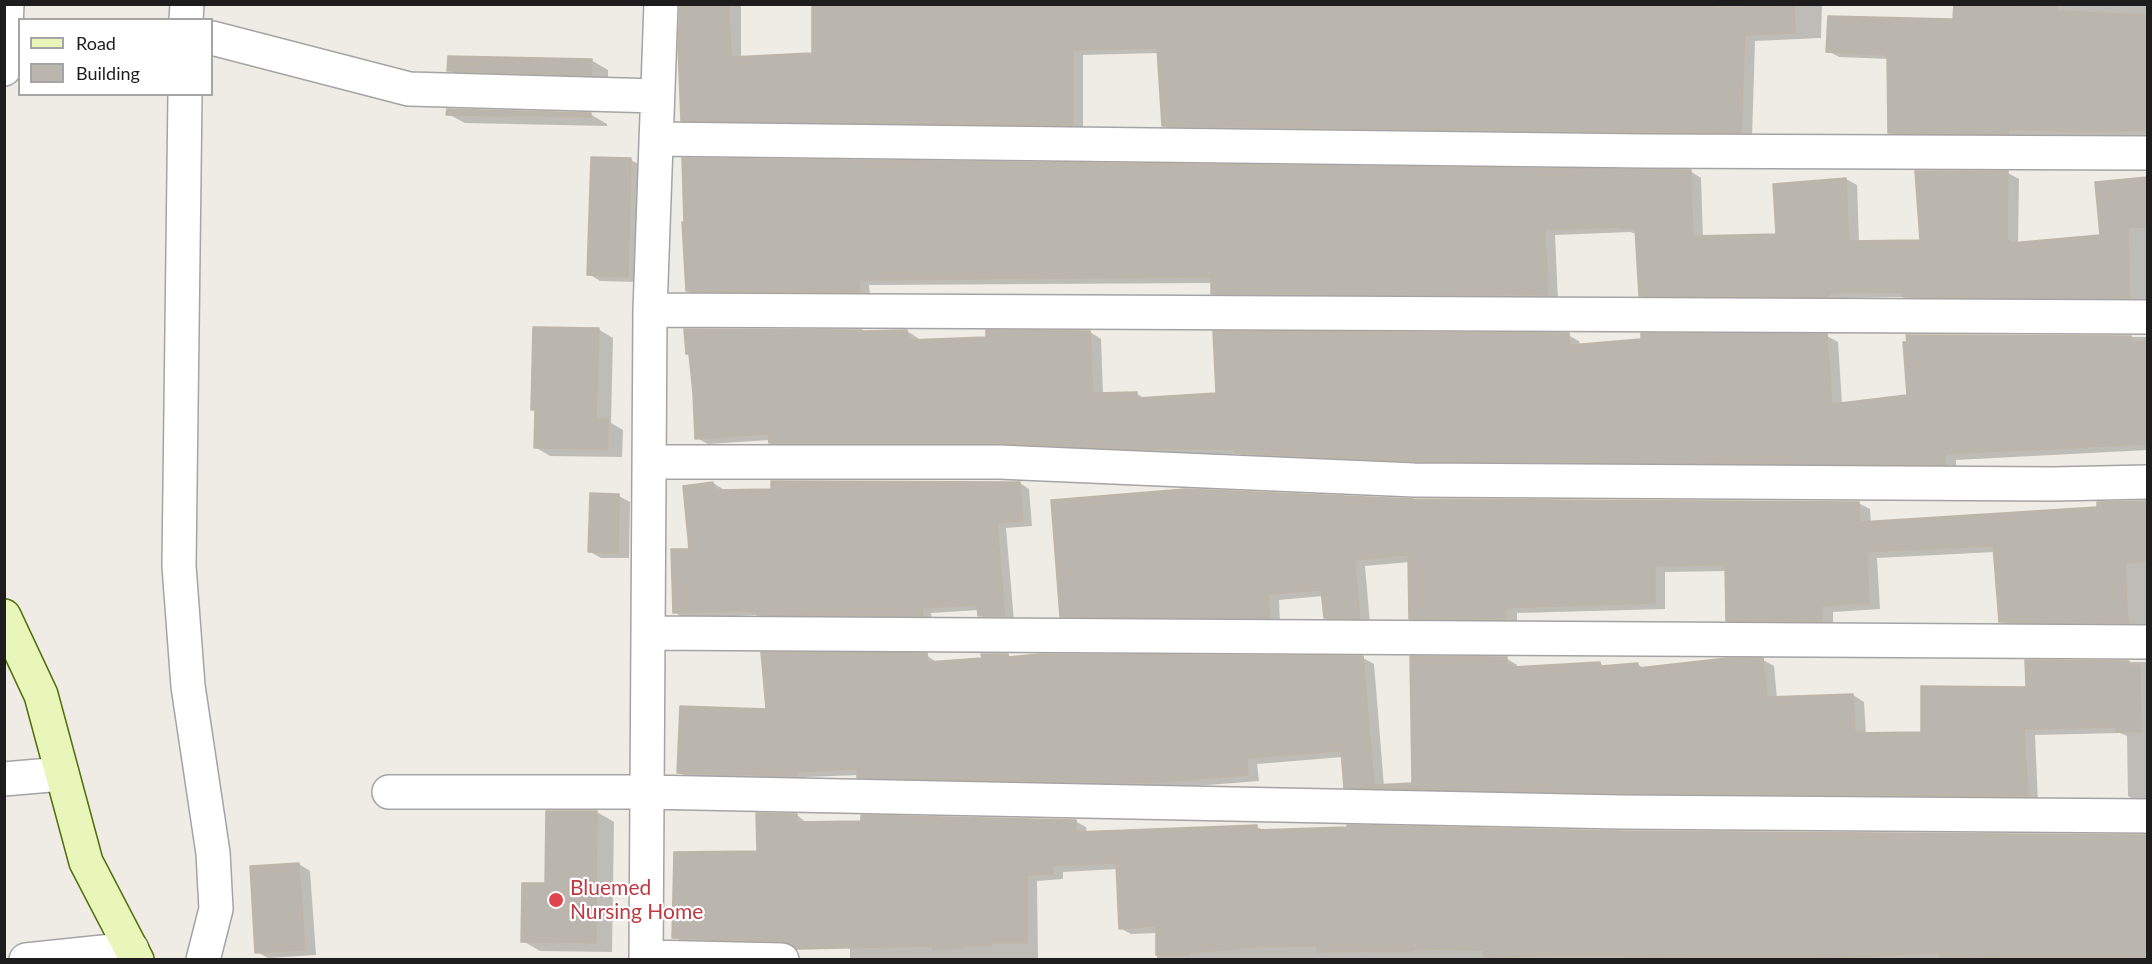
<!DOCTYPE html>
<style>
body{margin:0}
#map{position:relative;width:2152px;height:964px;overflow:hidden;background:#eeece4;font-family:Lato,sans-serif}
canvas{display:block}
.frame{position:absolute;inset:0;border:6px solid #1d1d1d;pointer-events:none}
.legend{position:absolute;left:18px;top:18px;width:195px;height:78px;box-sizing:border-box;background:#fff;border:2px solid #a5a5a5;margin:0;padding:8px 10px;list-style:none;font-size:18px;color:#1d1d1d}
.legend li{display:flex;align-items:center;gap:12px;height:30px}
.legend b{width:30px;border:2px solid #a5a5a5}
</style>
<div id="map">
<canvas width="2152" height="964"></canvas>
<div class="frame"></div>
<ul class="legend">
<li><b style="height:8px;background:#e8f6ba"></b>Road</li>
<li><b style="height:16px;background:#bab5ad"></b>Building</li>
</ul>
</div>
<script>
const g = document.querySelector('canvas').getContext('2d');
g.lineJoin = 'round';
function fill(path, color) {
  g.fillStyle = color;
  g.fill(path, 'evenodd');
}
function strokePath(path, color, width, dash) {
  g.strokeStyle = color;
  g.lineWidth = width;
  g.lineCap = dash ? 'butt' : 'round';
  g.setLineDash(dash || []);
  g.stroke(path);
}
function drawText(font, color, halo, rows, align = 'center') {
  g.font = font + ' Lato,sans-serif';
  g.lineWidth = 4.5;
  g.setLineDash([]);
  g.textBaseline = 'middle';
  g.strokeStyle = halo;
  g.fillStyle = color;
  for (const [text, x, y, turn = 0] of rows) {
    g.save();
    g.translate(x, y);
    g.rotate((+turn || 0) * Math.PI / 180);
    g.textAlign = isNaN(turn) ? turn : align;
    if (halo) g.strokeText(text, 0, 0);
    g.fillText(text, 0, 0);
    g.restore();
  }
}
const shadow = new Path2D(`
 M741 4V58L813 54V4H1822L1821 38 1755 41 1752 138 1174 132 1163 125 1159 53 1083 55V131L693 126 682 120 681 5Z
 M1955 4H2148V135L2095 137 2019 135V139H1901L1890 132 1889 59 1839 57 1828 51 1954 21Z
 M591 60 608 70V84L466 80 449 70Z
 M448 114H590L607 124V126L465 123Z
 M593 159 631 160 642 166 639 282 600 281 589 274Z
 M1690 171 1701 178 1703 237 1777 235 1846 179 1857 185 1859 243 1921 242 1917 172 2008 173 2019 179 2018 244 2102 237 2148 179V303L1915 302 1906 297 1840 298V301H1651L1640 295 1637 234 1630 232 1555 235 1558 301 1223 299 1213 293 1212 283 869 285 870 297H698L688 291Z
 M598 329 613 338 611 423 623 430 622 457 550 456 535 447 536 411 532 409Z
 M907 331 918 338V341L1090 332 1101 339 1103 394H1137L1146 399 1217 395 1568 335 1579 341 1580 346 1827 336 1838 342 1842 404 1908 396V336L2148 337V450L1956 460V470L1427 467 1248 459 1240 454H1144L781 449 770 442V440L708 444 697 438 690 354 687 353Z
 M713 483 723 489V492L1020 483 1029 489 1032 526 1006 528 1014 621H989L980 615 979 610 931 613 932 621 768 620 759 615 684 618 674 612 691 550Z
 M619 496 630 502 629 558H601L590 552Z
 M1414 500 1858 503 1870 509 1871 523 2099 509 2148 502V629L2012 628 2001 621 1995 552 1877 558 1880 609 1833 612V627L1738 626 1727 620V571L1665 572V609L1517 613V625L1422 624 1411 618 1410 562 1365 566 1370 624H1336L1325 617 1323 596 1279 600 1280 623 1073 622 1061 616Z
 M926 655 938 663 1008 655 1013 658H1363L1374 664 1384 786 1414 785 1506 658 1517 665V668L1600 664 1606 667 1637 664 1645 669 1763 660 1774 666 1777 699 1853 695 1864 702 1866 735 1922 734 2028 688 2026 662H2148V803H2139L2128 796 2127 736 2120 733 2035 735 2038 802 1356 793 1345 787 1343 757 1257 764 1259 781 1158 789 870 783 859 775 806 777V782L690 779 679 772 768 711Z
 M547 812H597L614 822 612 952 540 951 523 941 546 884Z
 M797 815 808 824 1075 821 1086 827 1087 833 1257 827 1265 831 2148 836V960H1157V933L1131 934 1120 928 1118 869 1063 872V879L1037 881 1038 960H850V946L685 943 674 937Z
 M299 864 310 871 316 955 268 958 257 952Z`);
const building = new Path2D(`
 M680 4H729L731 57 812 53V4H1717V8L1794 5 1795 33 1745 35 1741 133 1162 126 1157 48 1073 50V125L681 121 678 47Z
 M1954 4 2057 6V11L2148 15V130L2083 132 2009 129V134L1888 133 1887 55 1826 52 1828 16 1953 19Z
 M448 56 592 59 591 75 447 71Z
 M447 109 591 113V117L446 115Z
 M591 157 631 158 628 277 587 275Z
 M682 158 1691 170 1693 236 1776 234 1773 184 1846 178 1849 241 1920 240 1915 171H2008L2007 241H2010V243L2100 235 2095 182 2148 177V227L2128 228 2130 298 1903 297V292L1829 293 1830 295 1825 297 1639 296 1635 228 1621 229V227L1545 230 1548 295 1211 294V277L859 280 860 292 686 291 682 222H684Z
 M533 327 599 328 596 419H608V449L534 448 535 410H531Z
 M684 329 862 330V331L907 330 908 340 986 337V330L1090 331 1093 393 1137 392V398L1216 393 1213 331 1569 333 1570 345 1641 339V333L1827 334 1832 404 1907 395 1903 342H1907L1906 335 2131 336 2132 342 2148 341V444L1945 454 1946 465 1414 461 1236 453 1235 449H1132L999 443H769L768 434 695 439 693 393 689 354H686Z
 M771 481 1020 482 1023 521 997 523 1005 616H978L977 605 922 608 923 616 757 615V612H750V611L673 613 671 549H689L683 486 713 482 715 490 771 489Z
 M1185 489 1414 499 1859 502 1860 522 2097 507V502L2148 501V561L2125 563 2128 623 1999 622 1993 546 1867 552 1869 603 1822 606V621H1726L1725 565 1655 566V603L1506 608V619H1409L1408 555 1355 560 1360 619 1324 618 1321 590 1268 594 1270 618 1060 617 1051 500Z
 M590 493 619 494 618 553 588 552Z
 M761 652 927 653 928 662 982 658 981 654H1008V657L1040 654 1363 656 1374 785 1412 783 1410 656 1507 657V664H1512V667L1600 662 1601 666 1638 663V668L1727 658H1763L1767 697 1853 694 1855 733 1921 732V686L2026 687 2025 660 2129 661V665H2140L2141 732H2116V727L2024 729 2028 796 1621 793 1344 788 1341 751 1247 758 1248 775 1146 783 857 778V769L796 772V776L677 773 680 706 766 709Z
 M546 811H597L596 943 521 942 522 883H545Z
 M756 813 797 814V822L861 821V815L1076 820V832L1257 825V830L1347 827V825L1621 831 2147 835 2148 960H2006V957L1940 960V953L1789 960 1624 958V955L1523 956 1484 959 1483 950 1413 949V951L1317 952V946L1258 947 1190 953V955H1156V926L1119 929 1116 863 1053 866V874L1027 875V943H992V945L963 946V948L933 950V946L797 949 791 944 782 941 672 938 674 852 757 851Z
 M299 863 305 950 255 953 250 866Z`);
const street = new Path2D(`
 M186 20 187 4
 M212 38 409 89 657 96
 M4 69 7 4
 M185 94 179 566 188 686 213 853 216 909 203 960
 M656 139 1646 151 2148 153
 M650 310 2148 317
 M649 462H999L1414 480 2053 484 2148 482
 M648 633 2148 642
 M4 779 62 774
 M389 792H647L1621 812 2148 816
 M646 957 782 960
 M26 960 132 949
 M646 960 650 310 661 4`);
const secondary = new Path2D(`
 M4 616 41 695 86 862 137 960`);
const markers = [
 [556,900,8,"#e0444e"]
];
const healthNames = [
 ["Bluemed",570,888],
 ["Nursing Home",570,912]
];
fill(shadow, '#0003');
fill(building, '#bab5ad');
strokePath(building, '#bfb5a7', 1.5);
strokePath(street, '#a4a4a4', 36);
strokePath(secondary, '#526e0b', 36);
strokePath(street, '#fff', 33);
strokePath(secondary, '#e8f6ba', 33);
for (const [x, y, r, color] of markers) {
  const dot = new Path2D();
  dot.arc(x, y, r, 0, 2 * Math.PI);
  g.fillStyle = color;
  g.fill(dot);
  strokePath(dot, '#fff', 2);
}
drawText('21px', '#be3a42', '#fff', healthNames, 'left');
</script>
